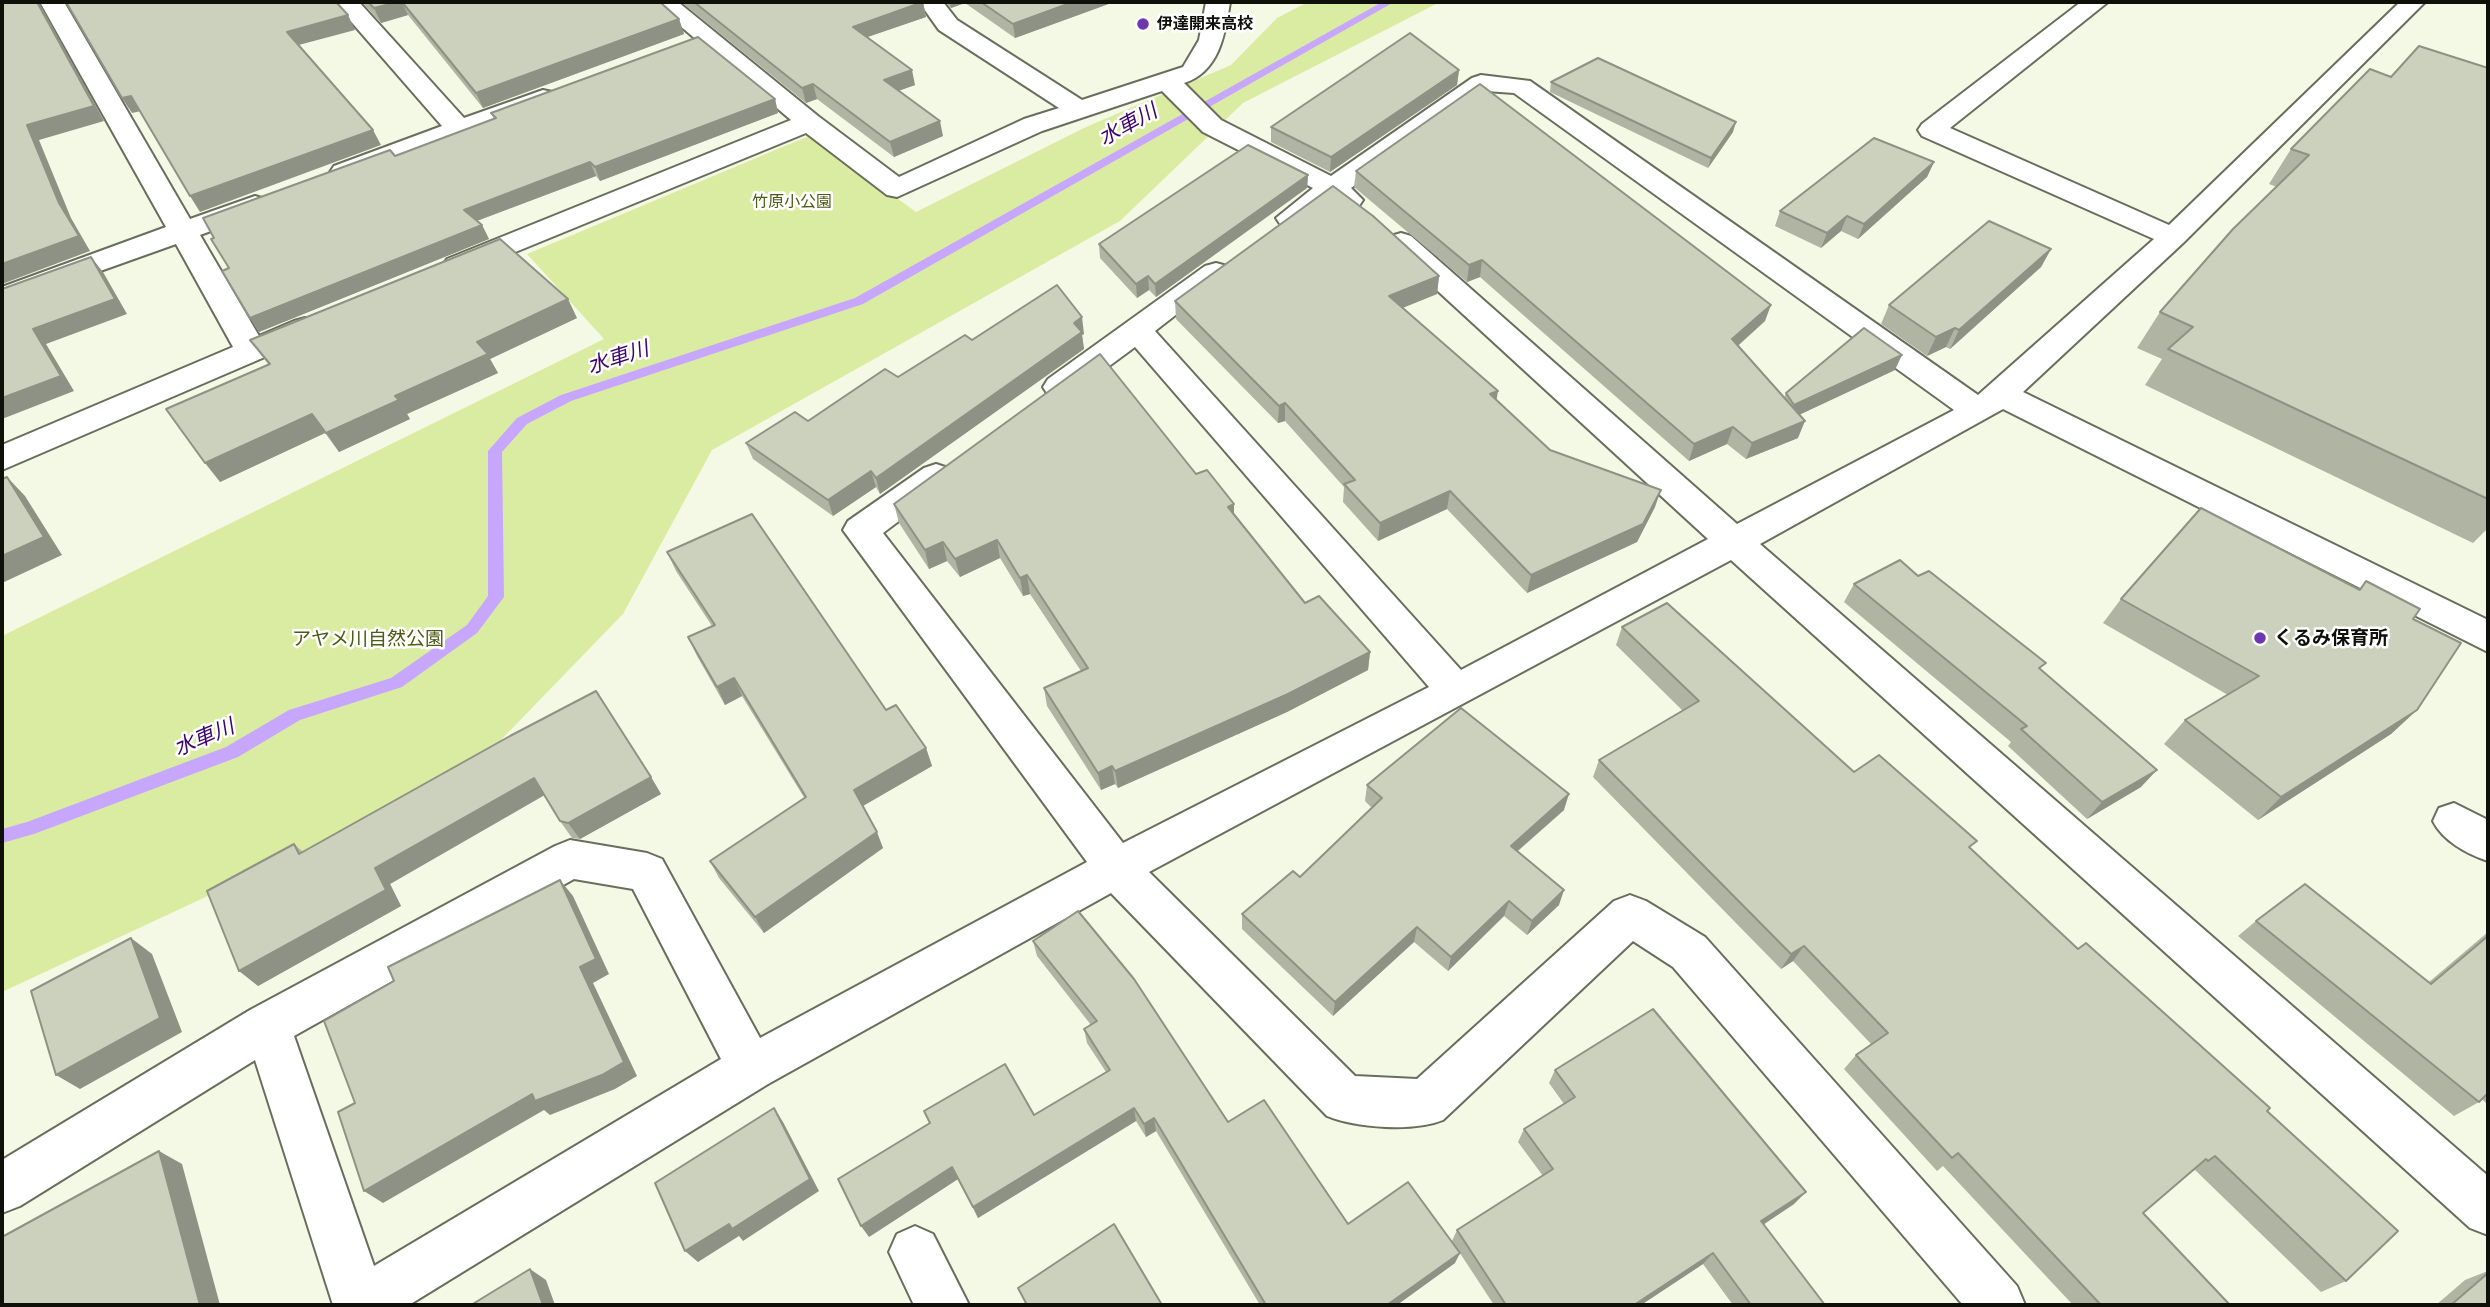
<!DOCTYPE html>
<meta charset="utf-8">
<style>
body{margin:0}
#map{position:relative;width:2490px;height:1307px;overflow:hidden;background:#f4f9e5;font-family:Mulish,sans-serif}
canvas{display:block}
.frame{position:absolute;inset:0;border:4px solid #0f1009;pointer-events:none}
</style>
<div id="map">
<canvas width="2490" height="1307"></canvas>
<div class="frame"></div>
</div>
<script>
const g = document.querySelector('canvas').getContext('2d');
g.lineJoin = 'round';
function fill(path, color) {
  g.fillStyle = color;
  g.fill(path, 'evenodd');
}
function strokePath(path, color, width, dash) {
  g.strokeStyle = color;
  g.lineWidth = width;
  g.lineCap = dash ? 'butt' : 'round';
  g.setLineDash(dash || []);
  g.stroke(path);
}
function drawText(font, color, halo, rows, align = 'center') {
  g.font = font + ' Mulish,"Noto Sans JP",sans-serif';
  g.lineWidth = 5;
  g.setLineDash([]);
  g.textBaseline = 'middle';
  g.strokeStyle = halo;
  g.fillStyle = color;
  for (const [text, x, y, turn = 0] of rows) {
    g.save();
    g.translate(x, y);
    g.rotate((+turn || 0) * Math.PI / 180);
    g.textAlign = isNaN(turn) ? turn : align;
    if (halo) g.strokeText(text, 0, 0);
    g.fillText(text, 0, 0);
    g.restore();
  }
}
const green = new Path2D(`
 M1308 2H1440L1243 103 1120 221 712 450 623 614 467 775 2 992V636L604 339 527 254 811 135 916 212 1086 127 1231 65 1277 18Z`);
const stream = new Path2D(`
 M1382 2H1394L863 304 571 401 527 424 502 452 504 597 477 633 402 687 300 720 238 757 34 834 2 843V829L27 822 226 747 289 710 391 678 467 625 488 596V451L517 418 561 395 855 298Z`);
const street = new Path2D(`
 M40 2H64L190 219 255 196 265 199 269 205 265 211 200 235 259 336 294 321 305 318 316 321 321 328 316 335 2 470V445L233 347 176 244 2 306V287L166 227Z
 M334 2H359L464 118 543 90 552 92 556 98 552 104 354 178H334L330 172 334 166 442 126Z
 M652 2H678L818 116 899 177 1024 119 1059 108 939 30 919 2H943L957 20 1082 100 1183 67 1199 40 1206 2H1230C1225 35 1219 72 1184 83L1221 120 1331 176 1472 78 1481 75 1530 81 1978 395 2154 239 1922 136 1918 130 1922 124 2081 2H2108L1950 128 2169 225 2400 2H2425L2183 243 2023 392 2488 620V652L2003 409 1760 544 2488 1176V1235L2470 1228 1731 560 1149 872 1355 1076 1417 1079 1614 901 1630 895 1646 901 1705 937 2017 1286 2025 1305H1963L1673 967 1633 941 1443 1120C1414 1132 1356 1128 1327 1116L1111 893 768 1084 409 1305H333L255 1060 20 1206 2 1213V1160L250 1010 555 846 570 840 647 853 662 859 760 1038 1087 862 843 530 848 521 924 468 936 464 948 468 953 476 948 484 883 533 1123 843 1429 687 1135 347 1070 395 1059 398 1048 395 1043 387 1048 379 1205 266 1216 263 1227 266 1231 272 1155 331 1461 670 1708 539 1391 248 1386 242 1391 236 1401 233 1411 236 1737 524 1954 410 1514 93 1486 91 1351 188 1363 200 1359 206 1349 208 1333 201C1316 213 1301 229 1280 224L1276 218 1313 188 1203 132 1162 91 1042 131 897 197 887 195 806 133 469 271 458 274 447 271 443 265 447 259 791 120ZM574 879 633 889 721 1059 374 1266 294 1036Z
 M2454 803 2488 820V861C2467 854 2443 841 2433 821L2439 808Z
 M915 1226 933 1234 969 1305H914L889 1252 897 1234Z`);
const wall = new Path2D(`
 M362 2H660L679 19 684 34 483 108 408 15 381 23Z
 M681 2H923L926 17 867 37 915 85 898 91 943 136 894 157 817 99 806 103Z
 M945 2H1114L1015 38 965 3 951 8Z
 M2488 68V528L2473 543 2145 385 2162 359 2137 348 2160 312 2277 187 2269 184 2291 149 2391 77Z
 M1459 70 1457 85 1330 172 1271 142V127Z
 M1551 82 1733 132 1708 168 1550 92Z
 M775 99 778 113 600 181 596 176 477 221 482 225 489 239 259 332 250 318 229 268 395 156 494 119 491 113Z
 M1934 162 1927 177 1858 239 1841 231 1821 248 1775 226 1780 211Z
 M1356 171 1765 321 1738 346 1784 398 1786 393 1895 370 1799 415 1798 438 1746 459 1727 444 1689 461 1480 277 1467 282 1354 187Z
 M1308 175 1307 188 1156 297 1149 290 1137 298 1100 258 1099 244Z
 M2051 249 2041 267 1950 349 1946 347 1927 356 1881 324 1889 305Z
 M1439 276 1437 294 1403 307 1496 400 1550 450 1655 507 1637 542 1527 593 1447 509 1378 541 1343 502 1344 487 1285 421 1278 423 1176 319 1175 301Z
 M577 318 490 359 498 373 407 414 410 419 339 452 325 433 220 482 268 364 250 340Z
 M1084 334 1082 335 1084 349 880 494 876 487 833 516 753 459 746 443 808 421 972 340Z
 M1196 474 1234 515 1305 603 1370 652 1368 670 1287 712 1118 788 1115 784 1101 790 1047 706 1044 688 1081 671 1030 594 1023 596 1000 558 960 577 947 561 929 569 899 523 894 504Z
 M667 552 886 710 926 748 932 766 863 806 883 848 764 933 719 878 710 861 805 799 742 696 725 705 697 656 688 637 712 626 676 571Z
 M1918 576 2041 670 2141 787 2087 819 2008 746 2011 742 1844 602 1854 584Z
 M2366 581 2413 619 2417 710 2391 734 2258 820 2164 744 2185 720 2228 695 2103 623 2121 599 2359 589Z
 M1622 627 1854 772 1971 849 2078 949 2267 1111 2346 1281 2321 1292 2195 1170 2188 1174 2143 1213 2230 1305H2073L1943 1166 1937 1171 1844 1069 1856 1055 1871 1044 1793 961 1781 969 1593 777 1599 760 1683 711 1616 645Z
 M510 736 651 777 661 794 580 839 572 838 560 821 545 795 390 884 401 906 258 986 294 844 303 852Z
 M1367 785 1564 810 1518 851 1559 905 1527 935 1504 916 1448 971 1414 942 1333 1016 1242 929V914L1300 877 1372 808 1365 801Z
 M2256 921 2429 982 2488 932V1105L2482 1099 2479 1102 2454 1116 2238 936Z
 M1033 941 1228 1122 1348 1224 1455 1263 1397 1305H1260L1156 1131 1146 1137 1136 1121 978 1218 958 1179 869 1237 1034 1115 1106 1072 1087 1043 1084 1029 1091 1025 1037 956Z
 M1555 1070 1794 1204 1763 1224 1825 1305H1733L1703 1264 1641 1305H1494L1452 1241 1457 1230 1543 1176 1518 1142 1524 1129 1564 1104 1549 1083Z
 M2488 1271V1305H2436L2465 1280Z`);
const shadedWall = new Path2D(`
 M37 2H39L104 121 39 140 71 218 90 251 2 284V264L27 125Z
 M398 2H402L408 15 381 23 374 8Z
 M923 2 926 17 856 41 853 27Z
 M950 2H965V3L951 8Z
 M1073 2H1114L1015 38 1013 24Z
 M348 15 355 30 295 46 287 32Z
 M679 19 684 34 483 108 476 93Z
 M912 70 915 85 887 95 884 80Z
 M1459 70 1457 85 1330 172 1331 157Z
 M813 84 817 99 806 103 802 88Z
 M131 96 141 111 132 113 122 98Z
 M775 99 778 113 600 181 595 167Z
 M940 121 943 136 894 157 890 142Z
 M1736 122 1733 132 1708 168 1711 158Z
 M373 130 381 145 200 212 190 196Z
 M590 162 596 176 471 223 464 210Z
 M1934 162 1927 177 1858 239 1864 224Z
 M1308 175 1307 188 1156 297 1155 284Z
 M1847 216 1841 231 1821 248 1827 233Z
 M482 225 489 239 259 332 250 318Z
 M2051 249 2041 267 1950 349 1959 330Z
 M91 257 103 272 127 314 46 344 74 391 2 419V398L33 329Z
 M1482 260 1480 277 1467 282 1469 265Z
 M1148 276 1149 290 1137 298 1136 284Z
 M1439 276 1437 294 1388 314 1389 296Z
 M568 299 577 318 490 359 498 373 407 414 410 419 339 452 326 433 477 342Z
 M1771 305 1765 321 1726 356 1732 339Z
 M1082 317 1084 334 1082 335 1084 349 880 494 876 478Z
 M1955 328 1946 347 1927 356 1936 337Z
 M1902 355 1895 370 1788 420 1794 405Z
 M1498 391 1495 409 1490 394Z
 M1285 403V421L1278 423 1279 406Z
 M312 414 325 433 220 482 205 463Z
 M1805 421 1798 438 1746 459 1752 443Z
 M1733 427 1727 444 1689 461 1694 444Z
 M871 471 876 487 833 516 828 500Z
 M7 477 25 496 62 555 2 583V556Z
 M1661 490 1655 507 1637 542 1527 593 1531 575Z
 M1450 491 1447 509 1378 541 1380 523Z
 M1234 504V523L1228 507Z
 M997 540 1000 558 960 577 955 559Z
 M943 542 947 561 929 569 925 550Z
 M1027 575 1030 594 1023 596 1020 578Z
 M1370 652 1368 670 1287 712 1118 788 1115 771Z
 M734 678 742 696 725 705 717 687Z
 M2417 710 2391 734 2258 820 2281 797Z
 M926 748 932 766 861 807 854 790Z
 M1112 766 1115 784 1101 790 1098 773Z
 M2157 770 2141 787 2087 819 2102 802Z
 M651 777 661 794 580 839 568 823Z
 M534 778 546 794 390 884 401 906 258 986 239 971 375 868Z
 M1569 794 1564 810 1506 861 1511 846Z
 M877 832 883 848 764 933 755 917Z
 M560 880 573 896 609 974 593 983 637 1076 615 1089 550 1115 544 1110 383 1203 364 1191 532 1094 580 967Z
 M1564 890 1559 905 1527 935 1532 921Z
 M1509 901 1504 916 1448 971 1451 957Z
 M1417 927 1414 942 1333 1016 1335 1002Z
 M131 938 152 954 182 1032 80 1089 56 1075Z
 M1804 946 1793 961 1781 969 1791 954Z
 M774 1108 783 1122 819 1191 743 1241 739 1236 698 1262 685 1251 729 1224Z
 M1134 1108 1136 1121 978 1218 973 1207Z
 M1154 1118 1156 1131 1146 1137 1144 1124Z
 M159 1151 182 1164 220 1305H200Z
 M952 1167 958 1179 869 1237 861 1226Z
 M1806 1192 1794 1204 1751 1233 1761 1221Z
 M1460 1253 1455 1263 1397 1305H1387Z
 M1713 1253 1703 1264 1641 1305H1634Z
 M530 1269 546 1280 555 1305H543Z`);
const building = new Path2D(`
 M2 2H37L94 106 27 125 59 203 79 236 2 264Z
 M66 2H336L348 15 287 32 373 130 190 196 131 96 122 98Z
 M368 2H398L374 8Z
 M402 2H660L679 19 476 93Z
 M694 2H923L853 27 912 70 884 80 940 121 890 142 813 84 802 88Z
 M981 2H1073L1013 24Z
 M1410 33 1459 70 1331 157 1271 127Z
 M698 37 775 99 595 167 590 162 464 210 482 225 250 318 222 271 229 268 211 239 214 238 203 218 390 150 395 156 496 118 491 113Z
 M2419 46 2488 68V499L2168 349 2193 327 2160 312 2233 229 2309 155 2291 149 2370 69 2391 77Z
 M1598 58 1736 122 1711 158 1551 82Z
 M1480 84 1771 305 1732 339 1805 421 1752 443 1733 427 1694 444 1482 260 1469 265 1356 171Z
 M1874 138 1934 162 1864 224 1847 216 1827 233 1780 211Z
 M1248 145 1308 175 1155 284 1148 276 1136 284 1099 244Z
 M1333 186 1373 216 1439 276 1389 296 1498 391 1490 394 1550 450 1661 490 1643 524 1531 575 1450 491 1380 523 1344 484 1355 480 1285 403 1279 406 1175 301Z
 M1989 221 2051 249 1959 330 1955 328 1936 337 1889 305Z
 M500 239 568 299 477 342 488 354 395 396 399 400 326 433 312 414 205 463 166 409 270 364 250 340Z
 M91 257 115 299 33 329 61 376 2 398V289Z
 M1057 285 1082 317 1074 323 1082 332 876 478 871 471 828 500 746 443 795 412 808 421 885 369 898 377 965 335 972 340Z
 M1864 328 1902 355 1794 405 1786 393Z
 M1100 354 1196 474 1207 470 1234 504 1228 507 1305 603 1319 596 1370 652 1288 694 1115 771 1112 766 1098 773 1044 688 1088 668 1027 575 1020 578 997 540 955 559 943 542 925 550 894 504Z
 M7 477 44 537 2 556V479Z
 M2201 508 2360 590 2366 581 2420 609 2413 619 2461 643 2417 710 2281 797 2185 720 2259 676 2121 599Z
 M752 514 886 710 896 705 926 748 854 790 877 832 755 917 710 861 806 797 734 678 717 687 688 637 715 625 667 552Z
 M1900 560 1918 576 1929 571 2046 663 2039 668 2157 770 2102 802 2021 729 2027 726 1854 584Z
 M1667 603 1854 772 1879 755 1977 841 1969 847 2078 949 2086 943 2270 1108 2267 1111 2398 1231 2346 1281 2215 1156 2208 1161 2206 1159 2143 1213 2230 1305H2101L1958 1153 1952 1158 1856 1055 1888 1033 1804 946 1791 954 1599 760 1699 701 1622 627Z
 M596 691 651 777 568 823 560 821 534 778 375 868 386 890 239 971 207 891 294 844 299 854 510 736Z
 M1461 708 1569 794 1511 846 1564 890 1532 921 1509 901 1451 957 1417 927 1335 1002 1242 914 1293 871 1300 877 1382 798 1367 785Z
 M560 880 596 959 580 967 624 1062 602 1075 535 1101 532 1094 364 1191 338 1112 355 1103 324 1021 394 981 388 967Z
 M2305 884 2431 984 2488 936V1093L2479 1102 2256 921Z
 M1078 911 1134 979 1228 1122 1264 1100 1348 1224 1408 1182 1460 1253 1387 1305H1266L1154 1118 1144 1124 1134 1108 973 1207 952 1167 861 1226 838 1179 930 1123 924 1111 1005 1064 1034 1115 1110 1070 1084 1029 1097 1021 1033 941Z
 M131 938 160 1018 56 1075 31 991Z
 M1653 1009 1806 1192 1761 1221 1825 1305H1751L1713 1253 1634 1305H1506L1457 1230 1553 1169 1524 1129 1575 1097 1555 1070Z
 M774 1108 810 1179 732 1229 729 1224 685 1251 655 1183Z
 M159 1151 200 1305H2V1237Z
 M1114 1224 1162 1305H1027L1018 1288Z
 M530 1269 543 1305H471Z
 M2488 1273V1305H2451Z`);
const markers = [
 [1143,24,7,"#6e37ae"],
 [2260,638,7,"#6e37ae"]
];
const farPoinames = [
 ["伊達開来高校",1157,24]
];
const farParknames = [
 ["竹原小公園",792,202]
];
const poiNames = [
 ["くるみ保育所",2274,638]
];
const parkNames = [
 ["アヤメ川自然公園",368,639]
];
const waterNames = [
 ["水車川",1128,125,-29],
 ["水車川",618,358,-18],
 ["水車川",204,738,-23]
];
fill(green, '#daeca2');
fill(stream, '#c7a7fe');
strokePath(street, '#696e5c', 4);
fill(street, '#fff');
fill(wall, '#afb4a3');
fill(shadedWall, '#8e9284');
fill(building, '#cbd1bd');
strokePath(building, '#8e9284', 2);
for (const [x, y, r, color] of markers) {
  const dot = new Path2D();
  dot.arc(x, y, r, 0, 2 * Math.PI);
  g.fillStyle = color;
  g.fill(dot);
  strokePath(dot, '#fff', 2.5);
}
drawText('bold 16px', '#0f1009', '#fff', farPoinames, 'left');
drawText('16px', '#4e5b15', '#fff', farParknames);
drawText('bold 19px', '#0f1009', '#fff', poiNames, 'left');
drawText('19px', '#4e5b15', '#fff', parkNames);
drawText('italic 21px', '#3d036d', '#fff', waterNames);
</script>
